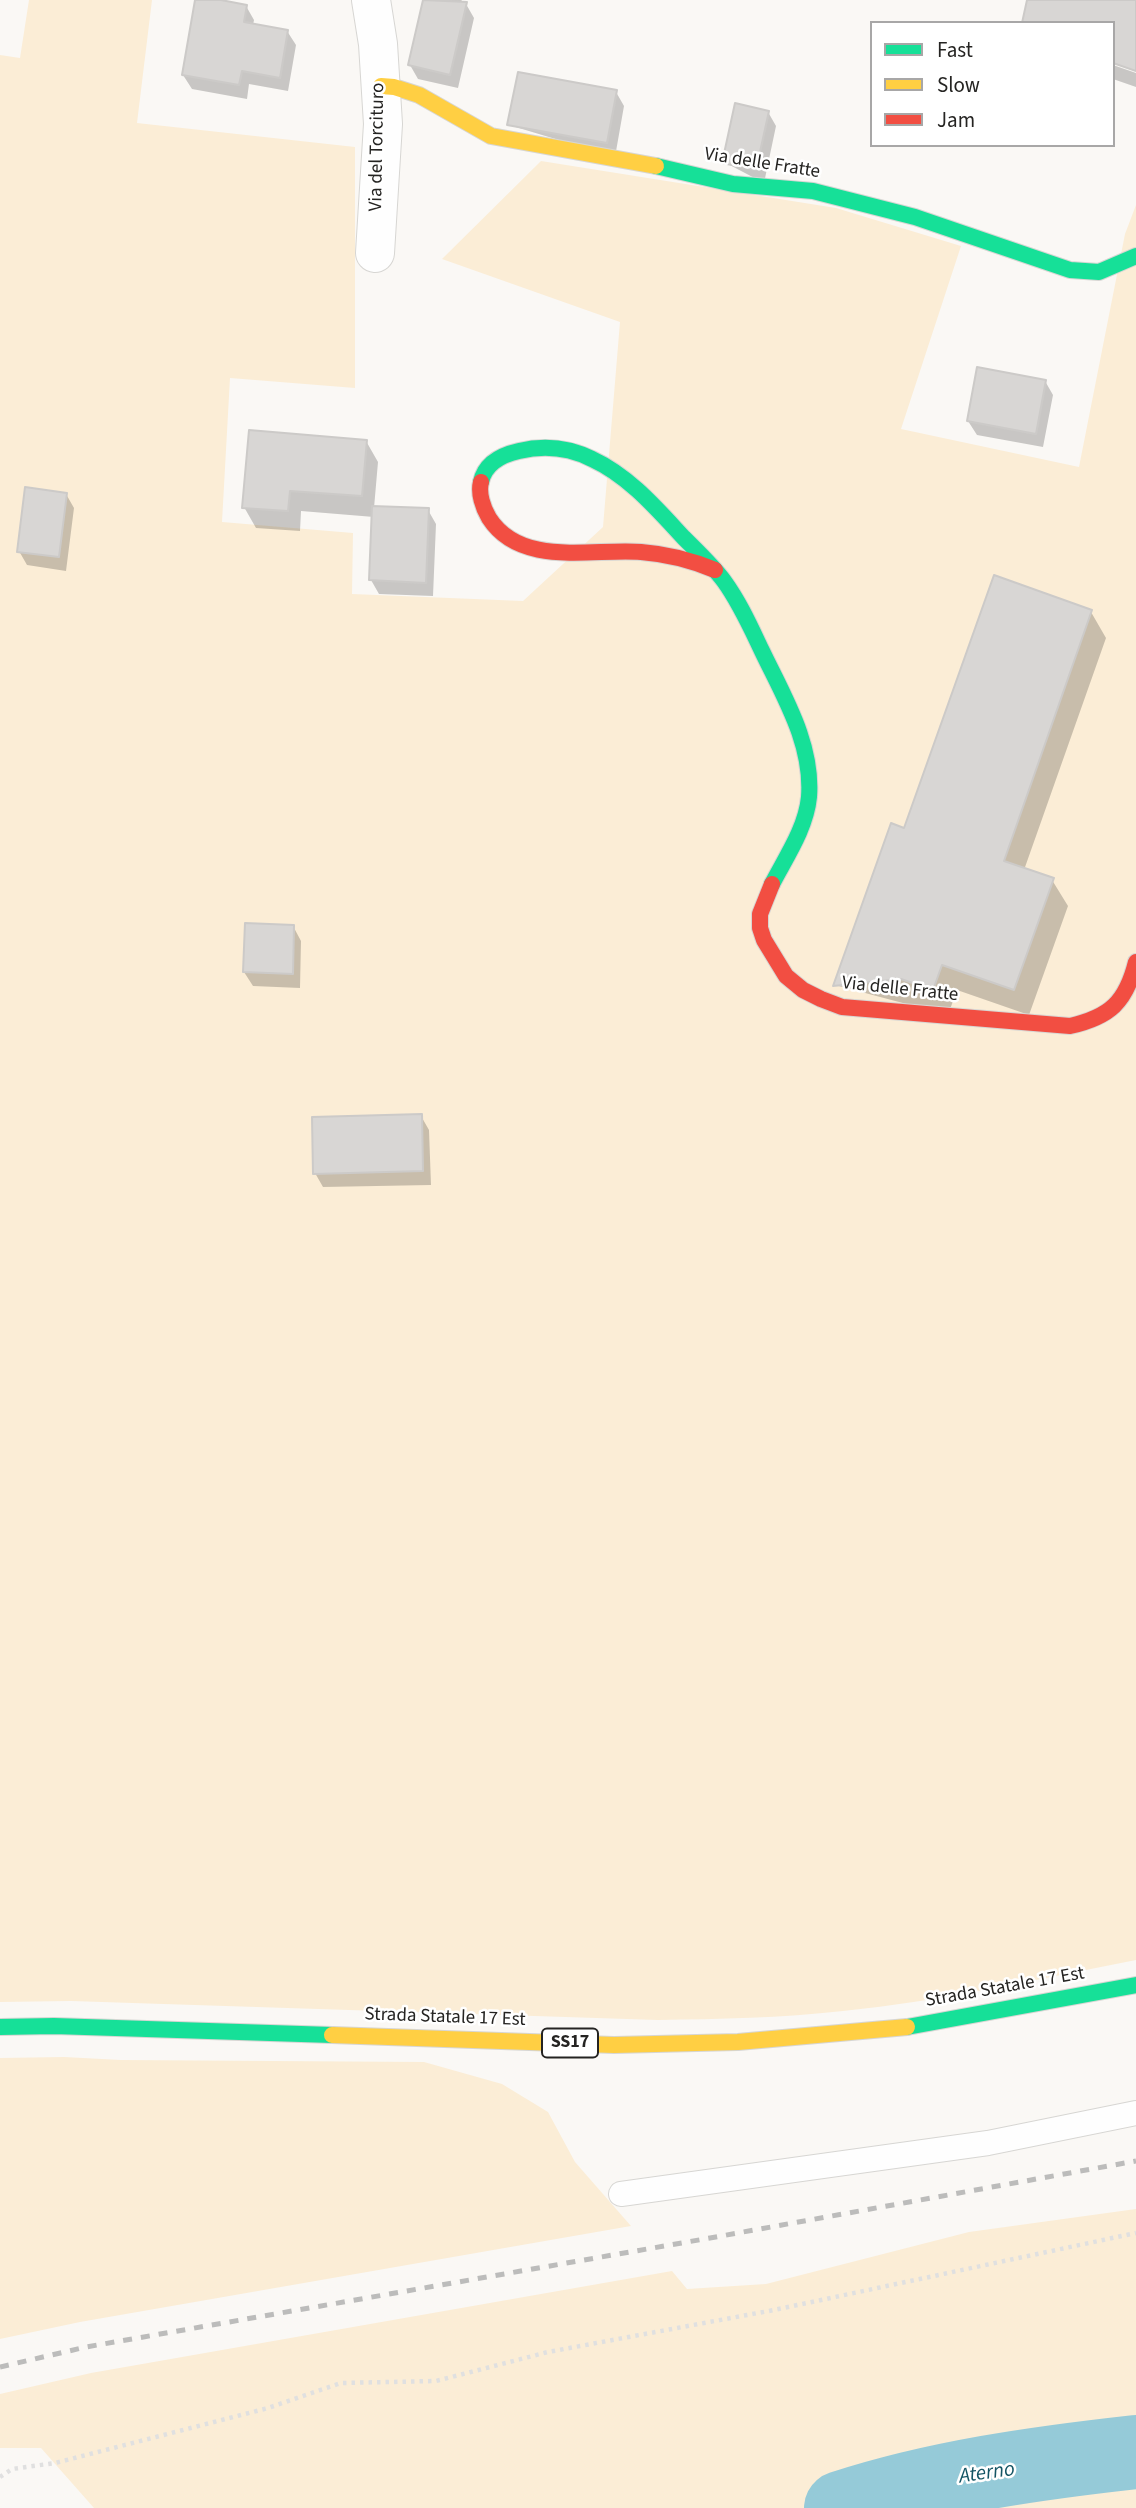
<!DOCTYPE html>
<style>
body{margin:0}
#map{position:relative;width:1136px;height:2508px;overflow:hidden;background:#faf8f5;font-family:"Source Sans 3",sans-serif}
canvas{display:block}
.legend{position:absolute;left:870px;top:21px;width:245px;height:126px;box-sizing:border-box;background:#fff;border:2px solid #a8a7a7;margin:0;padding:9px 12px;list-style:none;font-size:21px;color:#252422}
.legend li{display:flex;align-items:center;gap:14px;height:35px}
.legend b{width:35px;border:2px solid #a8a7a7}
</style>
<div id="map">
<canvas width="1136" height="2508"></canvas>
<ul class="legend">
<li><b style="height:9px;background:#16e098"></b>Fast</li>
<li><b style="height:9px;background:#ffcf43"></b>Slow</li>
<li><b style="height:9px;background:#f24e42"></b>Jam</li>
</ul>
</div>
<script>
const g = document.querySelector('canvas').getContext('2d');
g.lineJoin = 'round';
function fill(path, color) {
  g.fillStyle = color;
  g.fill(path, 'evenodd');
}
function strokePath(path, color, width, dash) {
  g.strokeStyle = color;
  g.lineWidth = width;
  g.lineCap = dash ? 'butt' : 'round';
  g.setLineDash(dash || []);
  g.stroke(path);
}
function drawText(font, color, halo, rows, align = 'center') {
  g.font = font + ' "Source Sans 3",sans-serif';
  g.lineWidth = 5;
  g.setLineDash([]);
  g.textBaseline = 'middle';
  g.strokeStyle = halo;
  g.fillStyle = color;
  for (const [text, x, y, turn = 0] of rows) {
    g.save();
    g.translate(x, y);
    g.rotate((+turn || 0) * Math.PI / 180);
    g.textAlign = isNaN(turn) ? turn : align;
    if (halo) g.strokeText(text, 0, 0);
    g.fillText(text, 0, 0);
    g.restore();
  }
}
const green = new Path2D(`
 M29 0H152L137 123 355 147V388L230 378 222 522 353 533 352 594 523 601 603 527 620 322 442 259 541 161 836 208 961 246 901 429 1079 467 1125 234 1136 205V1960C1039 1979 942 2001 843 2011 782 2018 719 2019 658 2020L71 2001 0 2002V55L20 58Z
 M64 2057 121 2060 424 2062 502 2084 548 2112 575 2162 631 2226 80 2322 0 2339V2058Z
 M1136 2209V2508H94L41 2448H0V2394L91 2373 672 2271 687 2289 766 2284 969 2232Z`);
const shadow = new Path2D(`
 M197 0H211L246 6 254 20 253 25 287 31 296 45 288 91 249 84 247 99 192 89 183 75Z
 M425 0H461L466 4 474 18 458 88 418 79 410 65Z
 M1113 65 1136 73V87L1113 79Z
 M616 92 624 106 615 157 509 125Z
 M768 112 776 126 764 183 724 162Z
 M1045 381 1053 395 1043 447 977 435 968 421Z
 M366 441 378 462 374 508 428 510 436 524 433 596 379 594 371 580 374 517 301 511 300 531 256 528 244 507Z
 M66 494 74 508 66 571 27 565 19 551Z
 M1091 612 1106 638 1024 870 1052 880 1068 906 1029 1015 957 990 948 1015 835 985 905 830Z
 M293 926 301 941 300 988 253 986 244 972Z
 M421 1116 429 1130 431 1185 323 1187 315 1173Z`);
const river = new Path2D(`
 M841 2508C936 2477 1037 2463 1136 2452`);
const building = new Path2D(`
 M195 0H221L247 5 244 22 288 30 280 78 242 71 239 85 182 75Z
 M423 0 467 2 450 75 408 65Z
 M1027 0H1136V71L1113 63V23H1022Z
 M518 72 617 90 607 143 507 125Z
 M735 103 769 111 756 170 722 163Z
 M977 367 1046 380 1036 434 967 421Z
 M249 430 367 440 362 496 290 491 288 511 242 508Z
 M25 487 67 493 59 557 17 552Z
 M372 506 429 508 426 583 369 580Z
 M994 575 1092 610 1004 861 1054 878 1014 990 942 965 933 990 901 979 833 986 891 823 904 828Z
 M245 923 294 925 293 974 243 972Z
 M422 1114 423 1171 313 1174 312 1117Z`);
const path = new Path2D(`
 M0 2477 12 2469 55 2463 268 2408 341 2383 436 2381 548 2352 774 2310 1136 2233`);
const lane = new Path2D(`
 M621 2194 988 2143 1136 2113`);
const street = new Path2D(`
 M371 0 378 44 383 124 375 253`);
const fast = new Path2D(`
 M656 166 733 184 813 191 915 217 1070 270 1099 272 1136 256
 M481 482C485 463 501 455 519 451 544 445 570 448 592 459 629 476 657 509 684 538 698 552 713 566 724 581 740 603 751 628 762 651 784 697 813 744 809 797 806 828 786 857 772 884
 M0 2027 54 2026 332 2035
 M907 2027 1136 1985`);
const slow = new Path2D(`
 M381 86 394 87 419 95 491 136 656 166
 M332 2035 614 2045 738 2042 907 2027`);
const jam = new Path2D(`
 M481 482C478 493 483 508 489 518 521 568 593 548 641 552 667 554 691 560 715 570
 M772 884 760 914V928L764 940 786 976 803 990 821 999 842 1007 1070 1026C1110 1017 1126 1002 1136 962`);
const rail = new Path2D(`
 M0 2367 86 2347 710 2238 1136 2161`);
const shields = [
 [570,2043,56]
];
const shieldNames = [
 ["SS17",570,2043]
];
const streetNames = [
 ["Via del Torcituro",378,147,-89],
 ["Via delle Fratte",762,164,9],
 ["Via delle Fratte",900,990,6],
 ["Strada Statale 17 Est",1005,1988,-10],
 ["Strada Statale 17 Est",445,2018,2]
];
const waterNames = [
 ["Aterno",987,2474,-8]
];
fill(green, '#fbedd6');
fill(shadow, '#0003');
strokePath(river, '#95cad8', 74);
fill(building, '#d8d6d4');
strokePath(building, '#cccac8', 2);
strokePath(lane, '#d7d6d3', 26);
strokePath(street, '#d7d6d3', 40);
strokePath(fast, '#d7d6d3', 18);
strokePath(slow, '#d7d6d3', 18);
strokePath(jam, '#d7d6d3', 18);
strokePath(path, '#e0e0e0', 4.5, [3.5, 5]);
strokePath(lane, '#fefefe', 24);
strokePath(street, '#fefefe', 38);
strokePath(fast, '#16e098', 16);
strokePath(slow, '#ffcf43', 16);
strokePath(jam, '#f24e42', 16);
strokePath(rail, '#bcbcbb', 5, [9, 9]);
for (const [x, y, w] of shields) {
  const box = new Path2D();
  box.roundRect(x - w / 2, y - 14.5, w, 29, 5);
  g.fillStyle = '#fff';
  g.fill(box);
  strokePath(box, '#252422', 2);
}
drawText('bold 18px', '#252422', null, shieldNames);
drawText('19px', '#252422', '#fff', streetNames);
drawText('italic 21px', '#145564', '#fff', waterNames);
</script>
